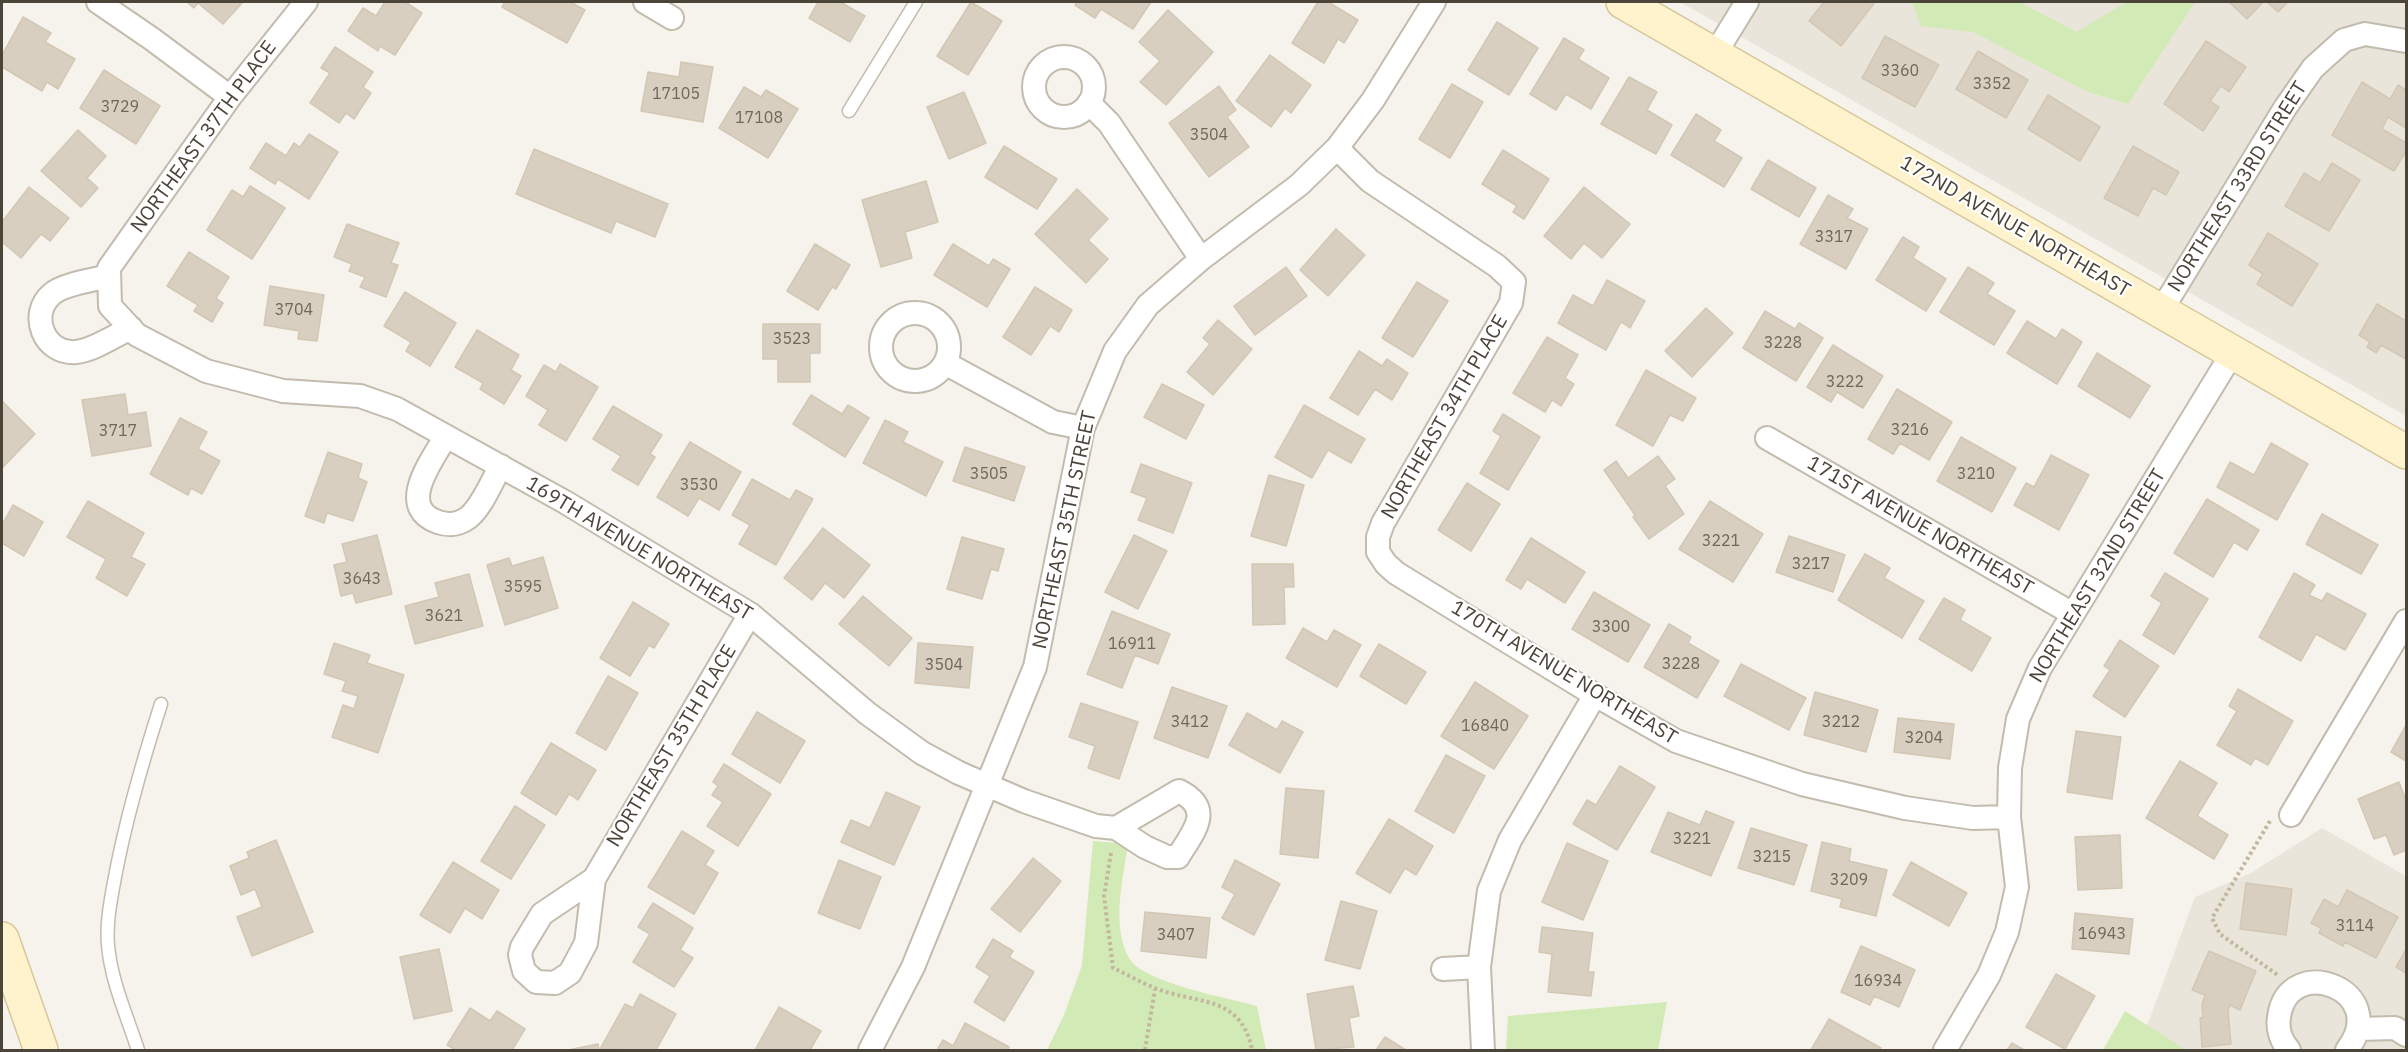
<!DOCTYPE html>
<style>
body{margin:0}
#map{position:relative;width:2408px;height:1052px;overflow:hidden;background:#f6f3ec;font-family:"IBM Plex Sans",sans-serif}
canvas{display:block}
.frame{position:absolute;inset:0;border:3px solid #4b4439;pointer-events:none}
</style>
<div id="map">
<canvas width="2408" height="1052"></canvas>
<div class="frame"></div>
</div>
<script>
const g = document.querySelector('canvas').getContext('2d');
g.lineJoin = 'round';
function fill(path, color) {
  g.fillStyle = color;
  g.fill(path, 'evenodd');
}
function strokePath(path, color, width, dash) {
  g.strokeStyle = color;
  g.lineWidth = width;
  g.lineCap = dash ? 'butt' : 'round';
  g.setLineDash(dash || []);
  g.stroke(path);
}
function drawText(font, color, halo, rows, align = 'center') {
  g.font = font + ' "IBM Plex Sans",sans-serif';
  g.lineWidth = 4.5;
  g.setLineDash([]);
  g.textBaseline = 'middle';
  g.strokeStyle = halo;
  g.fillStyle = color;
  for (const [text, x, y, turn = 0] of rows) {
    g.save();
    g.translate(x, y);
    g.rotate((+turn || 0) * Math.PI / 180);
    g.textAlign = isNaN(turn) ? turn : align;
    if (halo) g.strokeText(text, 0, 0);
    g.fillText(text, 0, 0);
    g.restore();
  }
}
const residential = new Path2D(`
 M1680 2H2406V416Z
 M2322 828 2406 876V1050H2138L2195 897 2251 873Z`);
const green = new Path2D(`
 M1912 2H2019L2077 32 2126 2H2195L2128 104 2088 92 1973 32 1921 26Z
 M1093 841 1128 844C1123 879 1111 925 1129 958 1143 983 1229 998 1257 1006L1266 1050H1047L1064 1015 1082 965Z
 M1667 1002 1658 1050H1506L1508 1016Z
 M2125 1011 2186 1050H2103Z`);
const building = new Path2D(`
 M187 2H243L223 24 198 3 194 8Z
 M385 2H405L422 13 395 55 380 46 378 51 348 31 363 8 376 16Z
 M505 2H570L585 10 567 43 502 7Z
 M818 2H840L865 16 850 42 809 18Z
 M971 2 1002 21 968 75 937 56Z
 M1077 2H1151L1133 29 1101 9 1095 18 1075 5Z
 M1318 2H1328L1358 20 1344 43 1338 39 1324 63 1292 43Z
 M1824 2H1875L1841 46 1809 21Z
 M2229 2H2263L2247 19Z
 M2267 2H2288L2278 12Z
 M1168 10 1213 52 1166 105 1140 82 1160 61 1139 42Z
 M23 17 51 33 45 42 75 59 58 89 47 82 42 91 2 67V55Z
 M1497 22 1538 48 1509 95 1468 70Z
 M1885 36 1939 65 1915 107 1862 78Z
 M1564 38 1584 50 1578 59 1609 78 1591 109 1566 94 1556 110 1530 94Z
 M2206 41 2246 67 2229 92 2221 86 2210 101 2219 107 2203 131 2164 104Z
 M335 47 373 72 363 87 371 93 354 119 346 113 339 123 310 103 330 73 321 68Z
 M1978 51 2028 80 2006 118 1956 89Z
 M1270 55 1311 85 1291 113 1285 108 1271 127 1236 101Z
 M681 62 713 67 703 122 641 111 648 72 679 77Z
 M104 70 160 106 136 144 80 108Z
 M1629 77 1657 92 1647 110 1672 125 1656 154 1601 124Z
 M2362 82 2390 99 2398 85 2406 90V128L2388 117 2382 129 2406 143V151L2394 171 2332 135Z
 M1452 84 1483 102 1450 158 1419 139Z
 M1219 86 1236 110 1227 117 1249 147 1209 177 1169 123Z
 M744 87 761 97 766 90 798 109 768 158 719 128Z
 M964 92 986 143 949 159 927 107Z
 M2048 95 2100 127 2080 161 2028 129Z
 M1696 114 1721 130 1714 141 1742 158 1724 187 1671 155Z
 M78 130 106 156 87 178 98 188 81 207 41 171Z
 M309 134 338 152 309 199 278 179 275 184 250 168 266 143 286 156 294 143 300 147Z
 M1004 146 1057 179 1037 209 985 177Z
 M2133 146 2179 172 2166 195 2153 188 2138 216 2104 198Z
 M534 149 668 204 655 237 616 221 611 233 516 194Z
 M1503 150 1549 179 1524 219 1513 212 1517 206 1482 184Z
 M1768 160 1816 188 1799 217 1751 189Z
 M2332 163 2360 180 2329 231 2285 206 2304 173 2320 183Z
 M926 181 938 222 905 232 912 258 881 267 862 200Z
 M250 186 285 208 252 259 207 230 232 190 243 197Z
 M29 187 69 218 50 241 41 234 21 258 2 242V222Z
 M1584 187 1630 224 1602 258 1584 243 1571 259 1544 236Z
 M1077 189 1108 219 1088 240 1108 259 1086 283 1035 234Z
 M1828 195 1853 209 1847 218 1868 229 1846 269 1800 244Z
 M347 224 399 243 391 263 398 265 386 297 360 287 365 277 349 271 352 264 334 257Z
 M1336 229 1365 255 1328 296 1300 270Z
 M2268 233 2318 264 2292 306 2257 284 2263 274 2249 265Z
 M1903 237 1919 247 1913 258 1946 279 1926 311 1876 280Z
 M815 244 850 265 836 289 832 287 818 310 787 291Z
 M953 244 989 266 993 259 1010 269 987 307 934 275Z
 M189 252 229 277 216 298 223 303 212 322 194 311 198 305 167 286Z
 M1286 267 1307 296 1255 335 1234 306Z
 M1968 267 1994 283 1987 294 2015 311 1994 345 1940 312Z
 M1607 280 1645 301 1630 328 1621 322 1606 350 1558 323 1573 295 1593 306Z
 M1417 282 1448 301 1413 357 1382 338Z
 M270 286 324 295 317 341 298 339 299 331 264 325Z
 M1035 287 1072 310 1059 332 1050 326 1031 355 1003 337Z
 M405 292 456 323 430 366 406 351 411 342 384 326Z
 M2377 304 2406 321V359L2381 345 2376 353 2367 347 2370 342 2359 335Z
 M1706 308 1733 333 1692 377 1665 351Z
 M1765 311 1795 329 1799 323 1823 338 1796 381 1743 348Z
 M1218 320 1252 349 1213 395 1187 372 1210 344 1203 338Z
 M2027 321 2056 339 2062 329 2082 342 2057 384 2007 353Z
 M763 324H820V353H810V382H778V359H763Z
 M477 330 519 355 511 370 521 376 504 404 480 389 483 383 455 367Z
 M1547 337 1578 355 1565 378 1574 384 1561 406 1552 400 1545 412 1513 393Z
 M1833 345 1883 376 1863 408 1837 392 1831 402 1807 387Z
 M1359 351 1382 366 1387 359 1408 373 1392 400 1375 389 1358 415 1330 398Z
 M2097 353 2150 386 2130 418 2078 386Z
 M560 364 598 387 566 441 539 425 548 410 526 396 544 365 556 372Z
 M1646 370 1696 398 1683 421 1670 415 1653 446 1616 425Z
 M1162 384 1204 405 1186 439 1144 417Z
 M1897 389 1952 422 1929 460 1900 443 1893 454 1868 439Z
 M125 394 128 415 146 412 151 446 92 456 82 400Z
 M811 395 842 414 848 405 869 418 845 457 793 424Z
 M2 401 35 434 3 467 2 466Z
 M1304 405 1365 439 1351 463 1328 450 1312 478 1275 457Z
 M613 406 662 435 650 454 655 457 638 485 612 470 621 456 593 439Z
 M1503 414 1540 437 1508 490 1480 473 1501 436 1493 431Z
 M180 418 207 432 198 449 220 461 202 494 191 488 188 495 150 474Z
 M885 420 908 432 903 442 943 462 926 496 863 463Z
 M1961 437 2016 468 1992 512 1937 481Z
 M690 442 741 472 719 510 699 498 688 516 657 497Z
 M2271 443 2308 464 2277 520 2217 487 2230 462 2254 475Z
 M965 447 1025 467 1014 501 953 481Z
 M328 452 362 464 358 478 367 482 353 521 327 513 324 523 305 516Z
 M2051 455 2089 475 2059 530 2014 505 2026 483 2034 487Z
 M1658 456 1675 479 1665 486 1684 514 1649 539 1633 517 1635 515 1604 470 1616 461 1628 478Z
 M1141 464 1192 483 1173 533 1138 520 1147 498 1131 492Z
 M1269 475 1304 485 1286 546 1251 536Z
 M752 479 790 500 796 490 813 499 776 565 739 544 750 525 732 515Z
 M1467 483 1500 504 1471 551 1438 530Z
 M2207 499 2259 530 2247 550 2234 542 2213 577 2174 553Z
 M88 501 144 533 131 557 145 564 127 596 96 578 106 559 67 537Z
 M1710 501 1763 534 1733 582 1679 549Z
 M13 505 43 522 24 556 2 543V525Z
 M2322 514 2378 545 2361 574 2306 544Z
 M823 528 870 565 844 598 825 583 812 600 784 578Z
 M377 535 392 594 356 603 353 593 341 596 334 565 347 562 342 544Z
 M1134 535 1167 551 1138 609 1105 592Z
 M1789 536 1845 555 1833 592 1776 572Z
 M962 537 1004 549 998 571 991 569 982 599 947 589Z
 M1531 538 1585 572 1565 603 1527 579 1521 589 1506 580Z
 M1865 554 1890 568 1884 578 1924 601 1902 638 1838 600Z
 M543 557 558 608 505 625 487 565 509 558 512 566Z
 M1252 564H1293L1294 587H1284L1285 624 1253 625Z
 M2165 573 2208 599 2174 654 2143 635 2162 603 2151 596Z
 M2294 573 2315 585 2309 595 2322 601 2327 593 2366 614 2345 650 2316 634 2301 661 2259 637Z
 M469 574 483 626 415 644 405 606 439 597 435 583Z
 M1594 592 1650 625 1628 662 1572 629Z
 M863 596 912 638 889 666 839 624Z
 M1944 598 1965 610 1960 620 1991 638 1972 671 1919 639Z
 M633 602 669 624 654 648 649 645 630 676 600 658Z
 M1112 611 1170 634 1158 664 1135 655 1122 688 1087 674Z
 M1669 624 1691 637 1688 643 1719 661 1697 698 1644 667Z
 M1303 628 1327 642 1334 630 1361 645 1337 687 1286 658Z
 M2120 640 2159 666 2125 717 2093 696 2110 670 2104 666Z
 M334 643 370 655 367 663 404 675 378 753 332 737 343 705 354 709 358 696 342 691 346 681 324 674Z
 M918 643 973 647 969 688 915 683Z
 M1379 644 1426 672 1406 704 1360 676Z
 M1741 664 1806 698 1789 730 1724 696Z
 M608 676 638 693 606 750 576 733Z
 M1475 682 1528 716 1494 769 1441 736Z
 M1172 687 1227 706 1208 758 1154 738Z
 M2238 689 2293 721 2268 765 2255 758 2251 765 2217 745 2237 711 2229 706Z
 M1815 692 1878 710 1866 752 1804 735Z
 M1081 703 1138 722 1119 779 1088 768 1095 746 1069 737Z
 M757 712 805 741 780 783 732 754Z
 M1247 713 1277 730 1282 721 1303 732 1280 773 1229 745Z
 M1898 718 1954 724 1950 759 1894 752Z
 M2406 725V761L2391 752Z
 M2076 731 2121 737 2112 799 2067 792Z
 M551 743 596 770 578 800 569 794 556 815 521 793Z
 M1446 755 1485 776 1454 833 1415 811Z
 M2180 761 2217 783 2197 816 2228 835 2214 859 2146 818Z
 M724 764 771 794 738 846 707 826 723 802 712 795 718 786 713 782Z
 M1620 766 1655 787 1617 850 1573 824 1587 800 1596 805Z
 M2399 782 2406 800V850L2394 855 2386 835 2374 839 2358 799Z
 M1286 788 1324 791 1318 858 1280 854Z
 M886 792 920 807 894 865 841 842 851 820 870 828Z
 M515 806 545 825 511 879 481 861Z
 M1706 811 1734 822 1711 876 1651 852 1668 812 1700 825Z
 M1389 819 1433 846 1416 875 1405 868 1390 893 1356 873Z
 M1751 828 1807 845 1794 885 1738 868Z
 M682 831 714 851 705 865 718 873 694 914 648 887Z
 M2120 835 2122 888 2078 890 2075 837Z
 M276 840 313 932 252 956 237 917 262 907 255 889 241 895 230 866 249 858 247 852Z
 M1822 842 1851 849 1849 861 1887 870 1876 916 1840 907 1842 899 1811 891Z
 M1567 843 1608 861 1583 920 1542 902Z
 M1033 858 1061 881 1020 932 991 909Z
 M839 860 881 877 860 929 818 913Z
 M1235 860 1280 884 1254 935 1222 918 1235 894 1222 887Z
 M453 862 499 890 482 919 465 908 450 933 420 915Z
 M1911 862 1967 893 1949 926 1893 895Z
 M2246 883 2292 889 2286 935 2240 929Z
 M2347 890 2398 917 2376 958 2345 942 2343 946 2319 933 2321 928 2311 923 2324 899 2338 907Z
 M1341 901 1377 911 1360 969 1325 960Z
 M653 903 693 928 680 950 693 958 674 987 633 962 650 934 638 927Z
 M1145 912 1210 918 1206 958 1141 951Z
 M2075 913 2133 919 2129 954 2072 949Z
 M1542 927 1593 933 1588 972H1594L1591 996 1548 992 1552 954 1539 952Z
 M993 939 1013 951 1009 957 1034 972 1004 1021 974 1002 990 976 976 967Z
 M1861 946 1915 970 1899 1007 1874 996 1870 1005 1841 992Z
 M439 949 452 1011 414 1019 400 957Z
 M2406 949V973L2396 967Z
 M2209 951 2256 971 2240 1010 2230 1005 2228 1010 2231 1044 2202 1047 2200 1018 2203 1017 2202 1005 2205 995 2192 990Z
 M2056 974 2095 996 2065 1049 2026 1027Z
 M1353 986 1359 1016 1349 1018 1354 1047 1316 1050 1307 994Z
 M640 994 676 1014 656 1050 600 1049 625 1004 633 1008Z
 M779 1007 821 1031 810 1050H755Z
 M470 1008 490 1021 497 1011 525 1029 512 1050H456L447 1045Z
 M1829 1019 1881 1048 1879 1050H1811Z
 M965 1023 1009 1047 1007 1050H937L943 1040 953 1046Z
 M1385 1037 1406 1050H1376Z
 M2012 1043 2024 1050H2007Z
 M598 1044 599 1050H568Z`);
const path = new Path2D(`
 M2270 821 2212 918 2220 934 2279 976
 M1111 853 1104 896 1113 968C1127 974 1141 983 1155 988 1197 1005 1241 994 1252 1050
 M1145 1050 1155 989`);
const lane = new Path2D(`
 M849 111 916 2
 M138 1050C127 1016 111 981 108 945 106 922 111 899 115 877 126 818 143 760 161 704`);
const street = new Path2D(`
 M98 2 152 39 230 97
 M306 2 230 97 109 268 110 306 137 335 206 371 283 391 360 396 397 409 565 502 750 614 867 713 922 753 959 773 1024 801 1096 826 1116 828 1145 847 1167 857H1178C1193 832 1215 809 1179 791L1116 828
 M645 2 672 18
 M1715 54 1747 2
 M1034 87a30 30 0 1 1 60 0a30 30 0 1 1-60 0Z
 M1089 103 1109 123 1201 259
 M1337 148 1370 181 1497 266 1514 282 1511 303 1383 523 1378 537V552
 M109 276C94 280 63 284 52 294 28 314 44 355 76 352 94 350 114 336 131 328
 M2161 311 2285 108 2313 68 2344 40 2365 34 2406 41
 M881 347a34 34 0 1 1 68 0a34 34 0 1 1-68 0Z
 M945 363 1053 422 1083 428
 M446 436C433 459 395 507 438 522 449 526 460 524 469 517 483 505 491 482 501 466
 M1767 438 2073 614
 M1378 552 1386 564 1396 573 1595 695 1676 741 1802 784 1905 808 1973 818 2009 817
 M2291 815 2406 621
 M594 879 542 914 522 947 520 955 524 971 536 982 555 983 570 973 586 943 594 879 750 614
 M1443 969 1479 967
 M2359 1029 2395 1028 2406 1035
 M870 1050 913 967 1035 667 1083 428 1115 351 1148 305 1201 259 1299 185 1337 148 1373 100 1434 2
 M1483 1050 1479 967 1489 891 1510 840 1595 695
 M1945 1050 1989 975 2007 932 2017 887 2009 817 2010 768 2018 719 2040 668 2233 352
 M2289 1050C2281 1041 2277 1029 2279 1017 2288 951 2393 990 2347 1050`);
const secondary = new Path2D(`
 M1623 2 2406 452
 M2 939 41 1050`);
const numberNames = [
 ["3360",1900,71],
 ["3352",1992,84],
 ["17105",676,94],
 ["3729",120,107],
 ["17108",759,118],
 ["3504",1209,135],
 ["3317",1834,237],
 ["3704",294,310],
 ["3523",792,339],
 ["3228",1783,343],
 ["3222",1845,382],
 ["3216",1910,430],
 ["3717",118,431],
 ["3505",989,474],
 ["3210",1976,474],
 ["3530",699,485],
 ["3221",1721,541],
 ["3217",1811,564],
 ["3643",362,579],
 ["3595",523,587],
 ["3621",444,616],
 ["3300",1611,627],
 ["16911",1132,644],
 ["3228",1681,664],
 ["3504",944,665],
 ["3412",1190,722],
 ["3212",1841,722],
 ["16840",1485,726],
 ["3204",1924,738],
 ["3221",1692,839],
 ["3215",1772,857],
 ["3209",1849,880],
 ["3114",2355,926],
 ["16943",2102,934],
 ["3407",1176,935],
 ["16934",1878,981]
];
const streetNames = [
 ["NORTHEAST 37TH PLACE",204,137,-54],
 ["NORTHEAST 33RD STREET",2238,187,-58],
 ["172ND AVENUE NORTHEAST",2015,227,30],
 ["NORTHEAST 34TH PLACE",1445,417,-60],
 ["171ST AVENUE NORTHEAST",1920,526,30],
 ["NORTHEAST 35TH STREET",1065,530,-78],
 ["169TH AVENUE NORTHEAST",639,549,31],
 ["NORTHEAST 32ND STREET",2098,576,-59],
 ["170TH AVENUE NORTHEAST",1564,673,31],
 ["NORTHEAST 35TH PLACE",672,746,-59]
];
fill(residential, '#eae5da');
fill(green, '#d2eab5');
fill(building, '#d8cfc1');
strokePath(building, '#d3c7b4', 1.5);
strokePath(lane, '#c2bbae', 15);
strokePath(street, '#c2bbae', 26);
strokePath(secondary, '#d6c79b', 36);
strokePath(path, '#c4b79f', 4, [3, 3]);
strokePath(lane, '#fff', 12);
strokePath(street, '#fff', 22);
strokePath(secondary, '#fff3cd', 33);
drawText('16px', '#6e675b', null, numberNames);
drawText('20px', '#4b4439', '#fff', streetNames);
</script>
